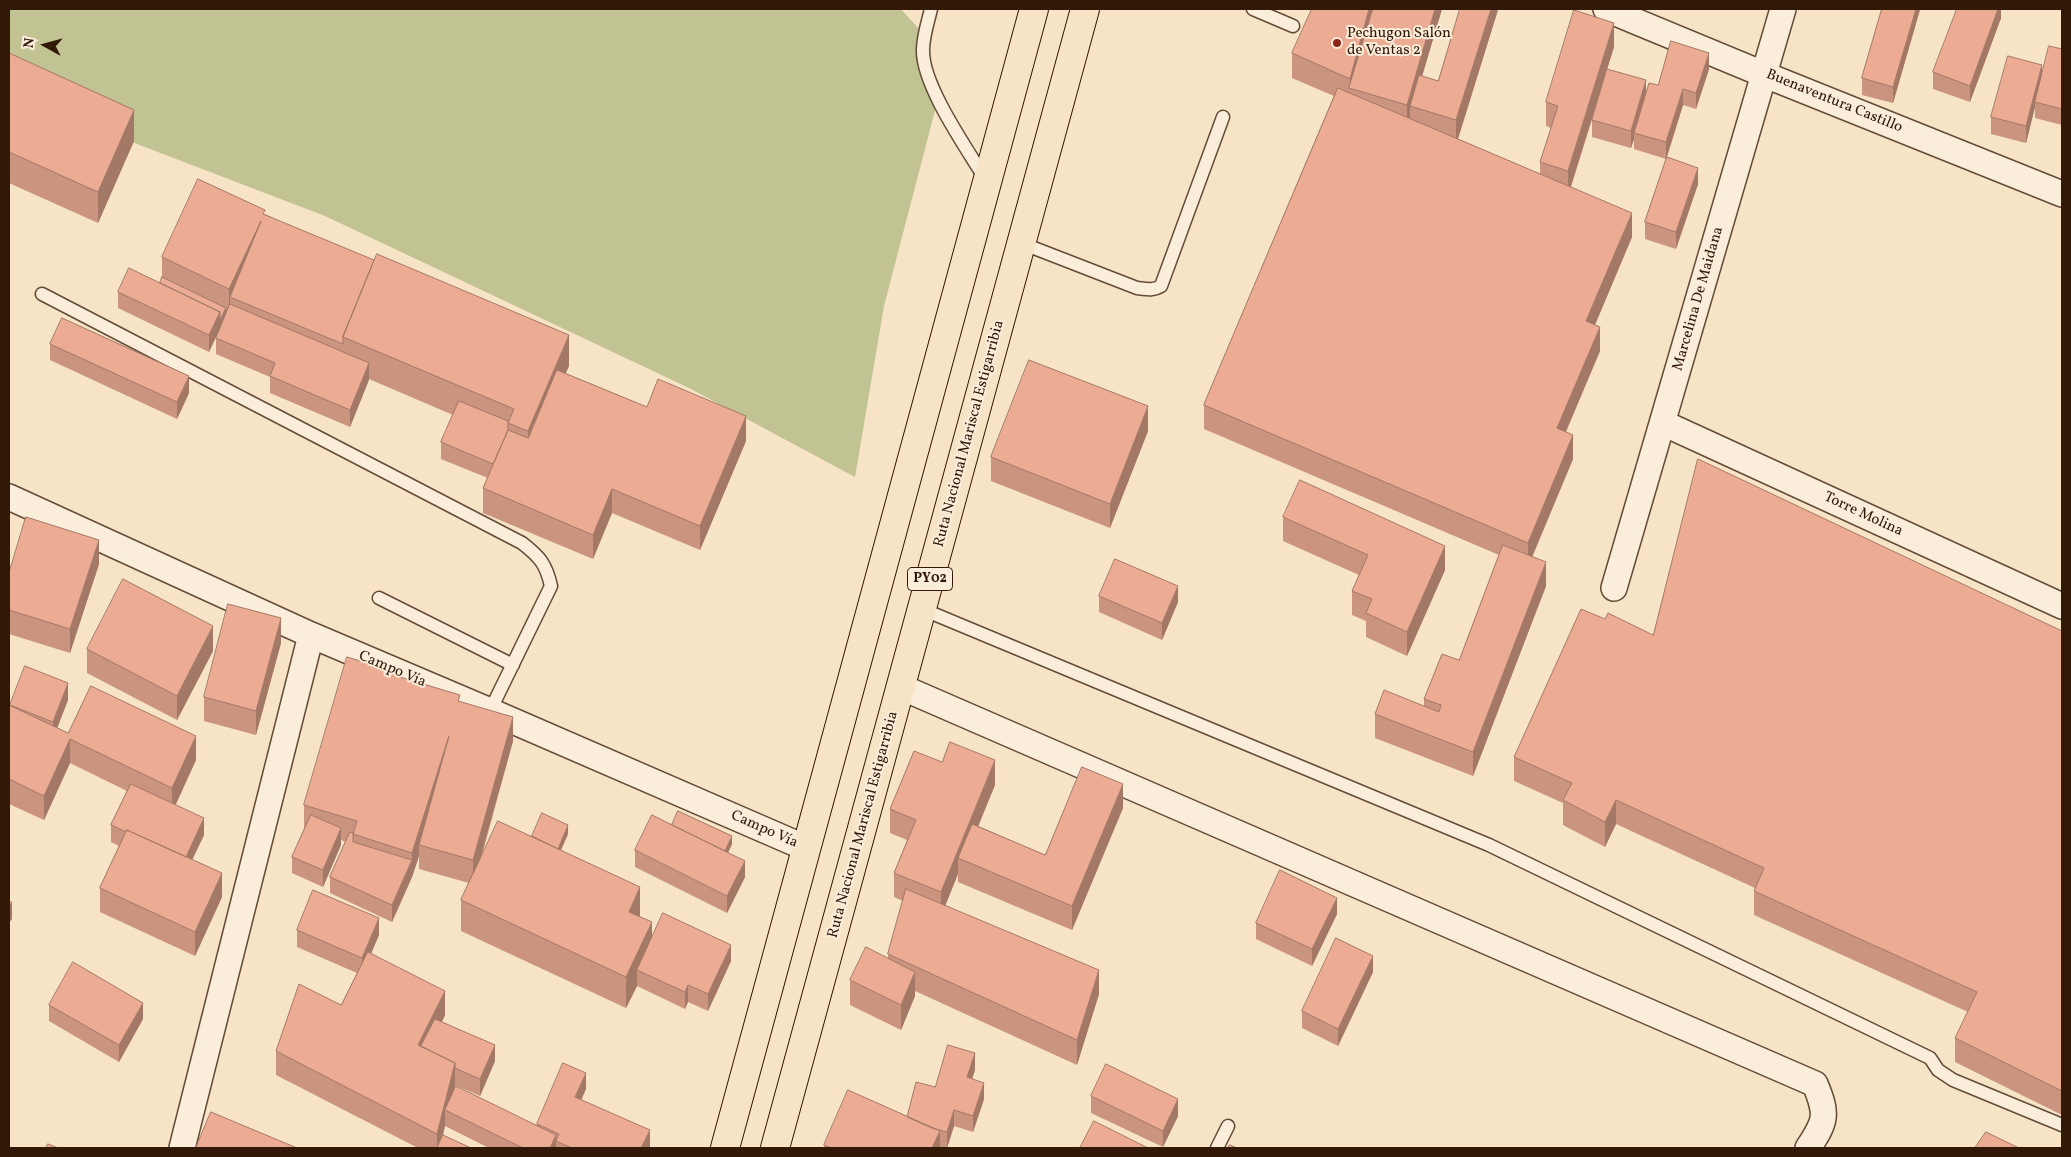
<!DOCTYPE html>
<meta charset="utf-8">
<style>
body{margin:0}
#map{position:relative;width:2071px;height:1157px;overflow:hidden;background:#f7e3c6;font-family:Vollkorn,serif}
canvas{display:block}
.frame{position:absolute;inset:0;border:10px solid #321807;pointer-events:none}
.north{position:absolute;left:20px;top:20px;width:50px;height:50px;-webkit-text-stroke:4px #faedda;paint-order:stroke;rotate:277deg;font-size:14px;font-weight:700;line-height:20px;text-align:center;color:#321807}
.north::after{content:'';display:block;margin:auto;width:18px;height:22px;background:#321807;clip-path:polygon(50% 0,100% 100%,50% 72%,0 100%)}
</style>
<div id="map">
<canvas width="2071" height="1157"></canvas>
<div class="frame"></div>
<div class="north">N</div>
</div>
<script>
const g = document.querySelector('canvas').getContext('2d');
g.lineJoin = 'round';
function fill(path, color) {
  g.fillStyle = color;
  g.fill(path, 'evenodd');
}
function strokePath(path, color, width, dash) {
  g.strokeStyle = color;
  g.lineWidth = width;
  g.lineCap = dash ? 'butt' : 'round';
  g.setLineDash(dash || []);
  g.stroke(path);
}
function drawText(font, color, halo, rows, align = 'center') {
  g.font = font + ' Vollkorn,serif';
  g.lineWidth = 4;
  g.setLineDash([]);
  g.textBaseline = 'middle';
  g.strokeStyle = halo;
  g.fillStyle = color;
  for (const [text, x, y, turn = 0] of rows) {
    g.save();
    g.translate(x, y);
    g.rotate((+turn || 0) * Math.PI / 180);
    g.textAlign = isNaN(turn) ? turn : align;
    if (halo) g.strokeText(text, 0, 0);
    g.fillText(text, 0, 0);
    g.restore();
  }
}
const green = new Path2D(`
 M9 9H901L925 36 938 99 884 306 855 477 689 388 325 216 9 95Z`);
const service = new Path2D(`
 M931 9C928 22 923 36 923 50 922 85 967 149 986 180
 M1253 9 1293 26
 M1021 243 1137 288C1146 289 1153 291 1161 286L1223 117
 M42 294 522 543C540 557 546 564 551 586L490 711
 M379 598 513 665
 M922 609 1489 845 1930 1058 1938 1070 1953 1080 2062 1125
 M1217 1148 1228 1126`);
const minor = new Path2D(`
 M1606 9 1763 74 2062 194
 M1663 423 2062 606
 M9 497 311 635 490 711 806 848
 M1614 588 1783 9
 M901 687 1815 1084C1828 1115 1826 1121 1808 1148
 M182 1148 311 635`);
const trunk = new Path2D(`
 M725 1148 1034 9
 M775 1148 1085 9`);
const wall = new Path2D(`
 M1442 9 1422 76 1438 81 1498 9 1458 139 1540 174V162L1551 128 1546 126V102L1614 47 1607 69 1646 94 1658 85 1709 69 1696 109 1683 105 1667 157 1698 184 1676 249 1645 239V222L1666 159 1634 149V139L1631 148 1592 137V120L1599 97 1571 187 1632 237 1595 325 1600 351 1566 432 1573 459 1532 556 1546 586 1473 776 1375 738V714L1424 706V699L1459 660 1499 555 1204 429V405L1334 96 1292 78V53Z
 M1879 9H1920L1893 103 1862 95V78L1882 9Z
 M2001 9V18L1970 102 1933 89V72Z
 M2062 49V125L2035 118V107L2026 143 1991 134V117L2042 75Z
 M9 53 134 141 98 223 9 183Z
 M265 214 569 366 565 373 647 407 746 441 700 550 612 513 593 559 483 513V488L488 478 441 459V442L453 415 369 379 350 427 270 393V377L216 354V337L209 352 118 308V292L160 283 162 278V257Z
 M50 344 189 393 177 419 50 360Z
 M1148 431 1110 528 991 481V457Z
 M1283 517 1445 570 1407 656 1366 637V621L1352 615V591L1359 575 1283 541Z
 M99 564 70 653 9 634V573Z
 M1099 596 1178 602 1162 640 1099 612Z
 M1605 619 1653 635 2062 631V1115L1955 1062V1038L1968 1012 1754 915V891L1755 888 1616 824 1605 847 1563 825V803L1514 781V757Z
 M281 643 256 735 204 721V697Z
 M87 649 213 651 177 720 87 673Z
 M401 677 460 702 513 741 482 855 532 836 568 834 561 850 640 917 652 937 731 961 708 1011 688 1002 685 1009 637 986 626 1008 461 931V900L469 883 419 869V856L412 877 392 922 330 893V877L346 842 341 840V845L323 887 292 873V857L304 829V805Z
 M68 700 57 728 68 733 196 760 175 805 204 835 192 860 222 897 195 956 100 912V888L119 846 111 842V825L127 791 70 763 44 820 9 804V705L10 706V705Z
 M995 785 978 826 1045 855 1123 808 1072 930 958 882V874L945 906 1099 994 1077 1065 915 991V996L901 1030 850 1005V980L888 958V954L903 901 894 897V873L907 840 890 833V809Z
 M672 825 732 844 728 853 745 877 727 913 635 867V850Z
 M1337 914 1312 966 1256 939V923Z
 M297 930 379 935 371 953 445 1015 442 1022 495 1061 480 1096 455 1085 453 1093 537 1125V1124L586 1089 581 1100 650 1147 649 1148H489L445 1126 443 1136 471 1148H418L276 1075V1051L341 1005 357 973 297 947Z
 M1373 972 1338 1046 1302 1028V1011Z
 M49 1005 143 1019 119 1062 49 1021Z
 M975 1070 972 1079 984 1099 973 1132 954 1126 947 1148 940 1147V1148H824V1145L907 1117 935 1087Z
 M1091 1096 1178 1116 1163 1147 1091 1113Z`);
const shadedWall = new Path2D(`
 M1369 9H1376L1350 88V79Z
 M1435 9H1442L1413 107 1410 106V118L1407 129V105Z
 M1491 9H1498V10L1456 145V120Z
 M1916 9H1920V10L1893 103V87Z
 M1998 9H2001V18L1970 102V86Z
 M1614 23V47L1568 195V171Z
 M1709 53V69L1696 109V93Z
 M2042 65V82L2035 102V107L2026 143V126Z
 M1646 80V97L1634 133V139L1631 148V131Z
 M1683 89V105L1666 159V142Z
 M134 110V141L98 223V192Z
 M1698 168V184L1676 249V232Z
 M1632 213V237L1586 346V321Z
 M261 221 230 297V310L229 313V289Z
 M226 308V316L209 352V335L220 312Z
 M1600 327V351L1557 452V428Z
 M569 335V366L528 462V431Z
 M369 363V380L350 427V410Z
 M189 376V393L177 419V402Z
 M1148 406V431L1110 528V504Z
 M746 416V441L700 550V526Z
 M1573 435V459L1528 567V543Z
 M612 489V513L593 559V535Z
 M99 540V564L70 653V629Z
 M1445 546V570L1407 656V632Z
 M1546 562V586L1473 776V752Z
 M1178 586V602L1162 640V623Z
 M281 618V643L256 735V711Z
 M213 626V651L177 720V696Z
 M68 683V700L53 739V722Z
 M513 717V741L473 884V860Z
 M196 736V760L172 813V788Z
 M449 736 419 845V856L412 877 392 922V905L412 860V853Z
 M70 739V763L44 820V796Z
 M995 760V785L964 861 958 858V874L941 916V892Z
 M1123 784V808L1072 930V906Z
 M1616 800V824L1605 847V822Z
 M204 818V835L184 877V860Z
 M568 825V834L552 870V862Z
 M341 828V845L323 887V870Z
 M732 836V844L724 861V853Z
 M745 861V877L727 913V896Z
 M222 873V897L195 956V932Z
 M640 887V918L629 912Z
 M1337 898V914L1312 966V949Z
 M12 903V919L9 923V906Z
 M379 918V935L362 975V958Z
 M652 922V954L637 970V986L626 1008V977Z
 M731 945V961L708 1011V994Z
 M1373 956V972L1338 1046V1029Z
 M1099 970V994L1077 1065V1040Z
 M915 972V996L901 1030V1005Z
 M688 985V1002L685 1009V992Z
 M445 991V1015L425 1055 418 1045Z
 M143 1003V1019L119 1062V1045Z
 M495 1045V1061L480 1096V1079Z
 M975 1053V1070L967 1094V1077Z
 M455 1063V1087L448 1112 445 1110V1126L439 1148H437V1134Z
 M586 1073V1089L575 1114V1097Z
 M984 1083V1099L973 1132V1116Z
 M1178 1099V1116L1163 1147V1131Z
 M954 1110V1126L947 1148V1132Z
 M650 1130V1147L649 1148H641Z
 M940 1131V1148H932Z
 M556 1135V1148H550Z`);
const building = new Path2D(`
 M1312 9H1369L1350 79 1292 53Z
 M1373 9H1435L1407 105 1349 88Z
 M1460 9H1491L1456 120 1410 106 1419 75 1438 81Z
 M1882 9H1916L1893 87 1862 78Z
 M1957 9H1998L1970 86 1933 72Z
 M1574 10 1614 23 1568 171 1540 162 1558 106 1546 102Z
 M1671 41 1709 53 1696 93 1683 89 1666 142 1634 133 1649 83 1658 85Z
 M2049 46 2062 49V109L2035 102Z
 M9 53 134 110 98 192 9 152Z
 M2008 56 2042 65 2026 126 1991 117Z
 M1607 69 1646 80 1631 131 1592 120Z
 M1338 88 1632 213 1586 321 1600 327 1557 428 1573 435 1528 543 1204 405Z
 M1667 157 1698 168 1676 232 1645 222Z
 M198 179 265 210 263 214 374 260 343 337V344L230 297 261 221 229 289 162 257Z
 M377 254 569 335 528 431 508 423 514 409 343 337Z
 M129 268 220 312 209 335 118 292Z
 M162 277 226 308 220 320V312L160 283Z
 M230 304 369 363 350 410 270 376 275 363 216 338Z
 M62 318 189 376 177 402 50 344Z
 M1029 360 1148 406 1110 504 991 457Z
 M557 370 647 407 658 379 746 416 700 526 612 489 593 535 483 488 508 430 528 438Z
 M459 401 508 421V430L493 464 441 442Z
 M1698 459 2062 631V1091L1955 1038 1977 992 1754 891 1764 868 1616 800 1605 822 1563 800 1572 783 1514 757 1581 609 1605 619 1608 613 1653 635Z
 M1300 480 1445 546 1407 632 1366 613 1372 599 1352 591 1368 555 1283 517Z
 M26 517 99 540 70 629 9 610V573Z
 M1503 545 1546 562 1473 752 1375 714 1384 690 1439 712 1441 705 1424 699 1442 654 1459 660Z
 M1115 559 1178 586 1162 623 1099 596Z
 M123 579 213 626 177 696 87 649Z
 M228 604 281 618 256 711 204 697Z
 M347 657 401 673 400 677 460 695 458 701 513 717 473 860 419 845 449 736 412 853 353 834 357 821 304 805Z
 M25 666 68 683 53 722 10 705Z
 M91 686 196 736 172 788 70 739 44 796 9 779V705L68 733Z
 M950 742 995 760 941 892 894 873 916 820 890 809 914 751 942 762Z
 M1082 767 1123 784 1072 906 958 858 972 824 1045 855Z
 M131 784 204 818 186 857 127 830 126 832 111 825Z
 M678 811 732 836 725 851 672 825Z
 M542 813 568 825 558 849 532 836Z
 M311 815 341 828 323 870 292 857Z
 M652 815 745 861 727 896 635 850Z
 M498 821 640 887 629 912 652 922 626 977 461 900Z
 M127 830 222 873 195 932 100 888Z
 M350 832 353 833V842L412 860 392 905 330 877Z
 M1280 870 1337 898 1312 949 1256 923Z
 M906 889 1099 970 1077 1040 888 954Z
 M313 890 379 918 362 958 297 930Z
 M9 900 12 903 9 906Z
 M663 913 731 945 708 994 688 985 685 992 637 970Z
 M1336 938 1373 956 1338 1029 1302 1011Z
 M866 947 915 972 901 1005 850 980Z
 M368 952 445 991 418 1045 455 1063 437 1134 276 1051 299 984 341 1005Z
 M73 962 143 1003 119 1045 49 1005Z
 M435 1019 495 1045 480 1079 455 1068V1063L421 1046Z
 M948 1045 975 1053 967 1077 984 1083 973 1116 954 1110 947 1132 932 1128 907 1117 916 1082 935 1087Z
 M563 1063 586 1073 575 1097 650 1130 641 1148H572L556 1141 559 1134 537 1124Z
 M1106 1064 1178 1099 1163 1131 1091 1096Z
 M456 1086 556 1135 550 1148H523L445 1110Z
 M848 1090 940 1131 932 1148H831L824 1145Z
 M211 1112 297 1148H196Z
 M1094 1121 1148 1148H1080Z
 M1986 1132 2019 1148H1975Z
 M443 1135 471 1148H437Z
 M48 1144 58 1148H46Z
 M1230 1145 1237 1148H1228Z`);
const markers = [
 [1337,43,5,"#8f2418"]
];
const shields = [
 [930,579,45]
];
const shieldNames = [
 ["PY02",930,579]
];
const poiNames = [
 ["Pechugon Salón",1347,34],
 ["de Ventas 2",1347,51]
];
const streetNames = [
 ["Buenaventura Castillo",1834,102,22],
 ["Marcelina De Maidana",1699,299,-74],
 ["Ruta Nacional Mariscal Estigarribia",970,434,-75],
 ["Torre Molina",1863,515,25],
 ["Campo Vía",392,670,23],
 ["Ruta Nacional Mariscal Estigarribia",864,825,-75],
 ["Campo Vía",764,830,24]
];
fill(green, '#c1c392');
strokePath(service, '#634b37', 15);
strokePath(minor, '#634b37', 28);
strokePath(trunk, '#321807', 30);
strokePath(service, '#faedda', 12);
strokePath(minor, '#faedda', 25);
strokePath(trunk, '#f7e3c6', 28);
fill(wall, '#ca947e');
fill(shadedWall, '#a47867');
fill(building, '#ebac93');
strokePath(building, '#a47867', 1);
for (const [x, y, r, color] of markers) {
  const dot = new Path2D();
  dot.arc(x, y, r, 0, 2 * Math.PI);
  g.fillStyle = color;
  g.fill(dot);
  strokePath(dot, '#faedda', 2);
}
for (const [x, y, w] of shields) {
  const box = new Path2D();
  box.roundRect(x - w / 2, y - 11.5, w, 23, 4);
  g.fillStyle = '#faedda';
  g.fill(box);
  strokePath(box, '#321807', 1);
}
drawText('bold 14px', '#321807', null, shieldNames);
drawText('15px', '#321807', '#faedda', poiNames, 'left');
drawText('15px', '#321807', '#faedda', streetNames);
</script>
